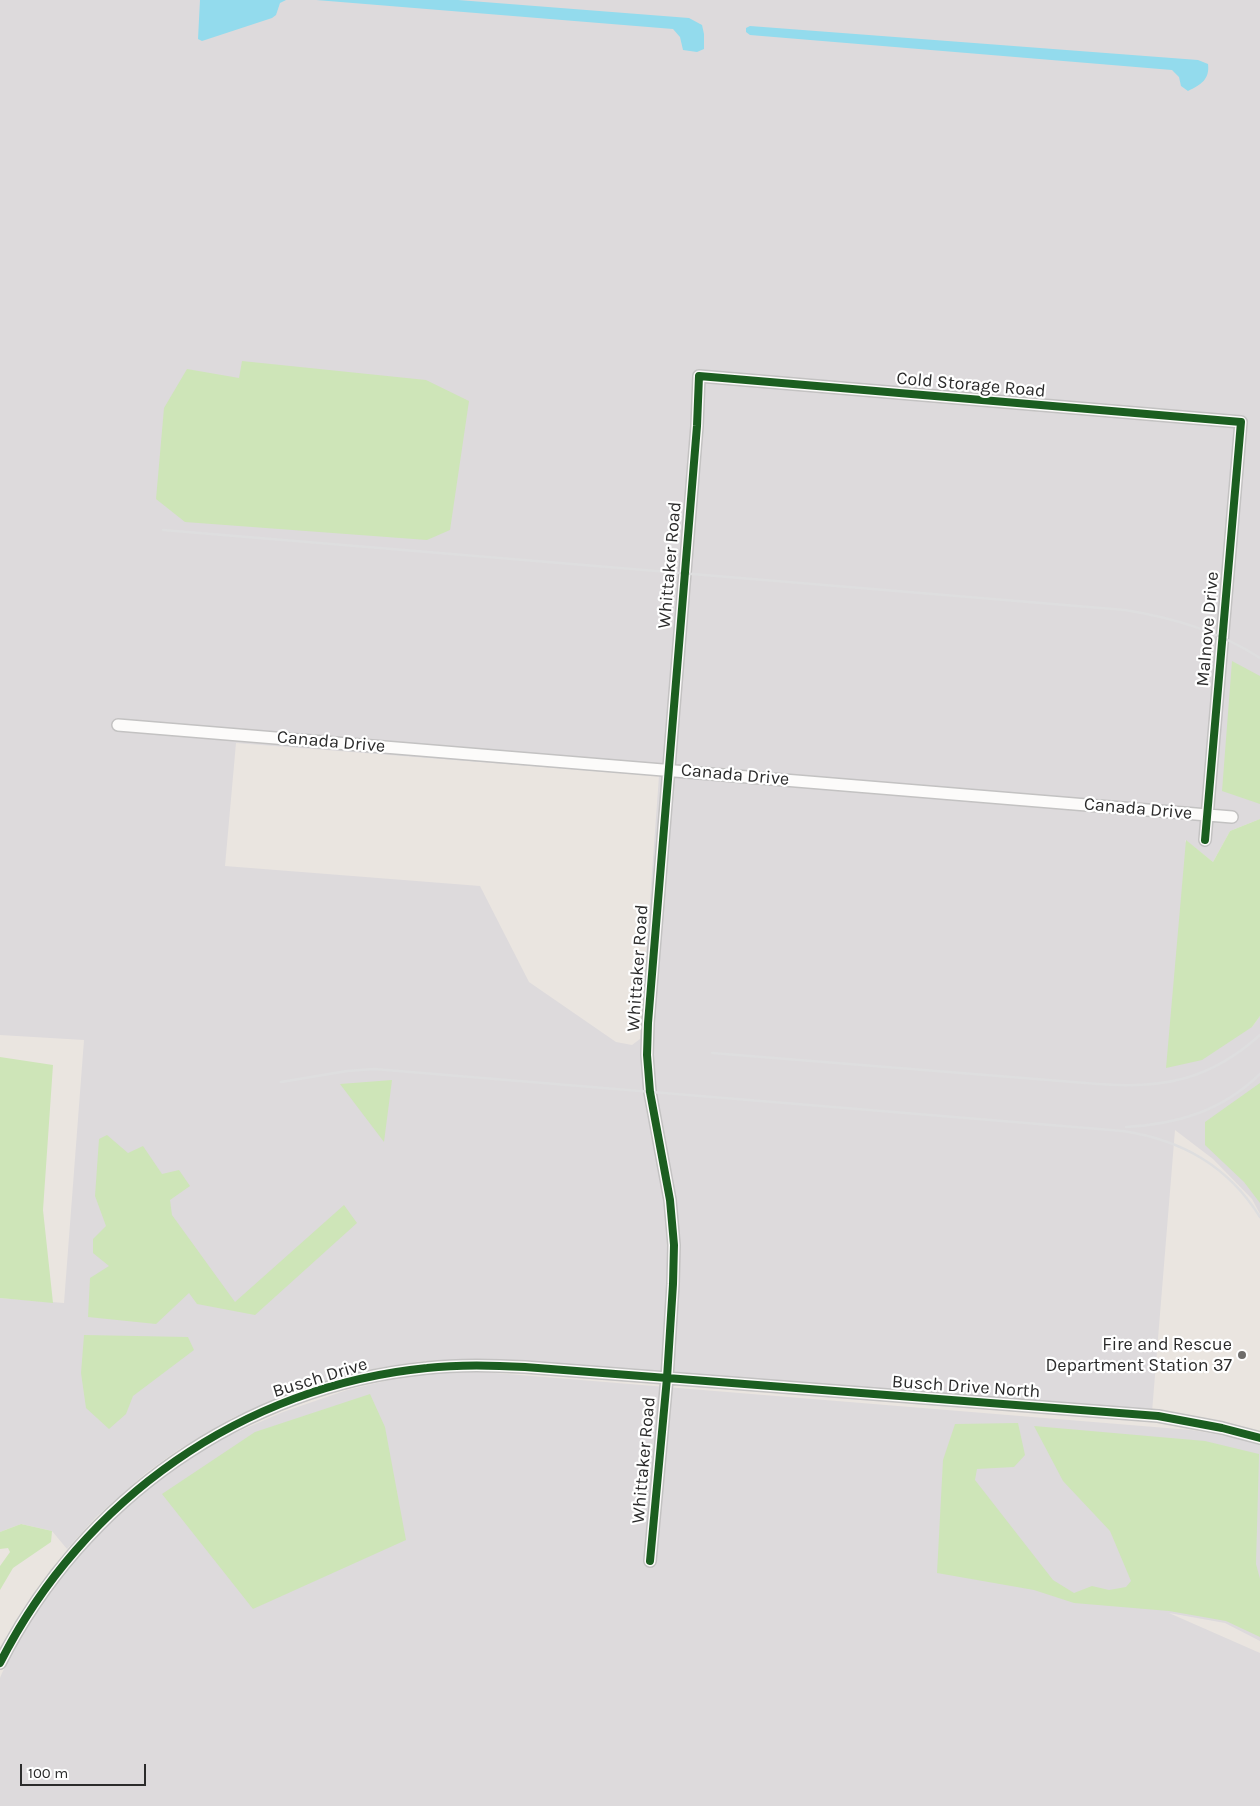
<!DOCTYPE html>
<style>
body{margin:0}
#map{position:relative;width:1260px;height:1806px;overflow:hidden;background:#eae5e0;font-family:Karla,sans-serif}
canvas{display:block}
.scale{position:absolute;left:20px;top:1764px;width:126px;height:22px;box-sizing:border-box;border:2px solid #2b2b2b;border-top:0;padding-left:6px;font-size:15px;line-height:18px;white-space:nowrap;color:#2b2b2b;-webkit-text-stroke:4px #fff;paint-order:stroke}
</style>
<div id="map">
<canvas width="1260" height="1806"></canvas>
<div class="scale">100 m</div>
</div>
<script>
const g = document.querySelector('canvas').getContext('2d');
g.lineJoin = 'round';
function fill(path, color) {
  g.fillStyle = color;
  g.fill(path, 'evenodd');
}
function strokePath(path, color, width, dash) {
  g.strokeStyle = color;
  g.lineWidth = width;
  g.lineCap = dash ? 'butt' : 'round';
  g.setLineDash(dash || []);
  g.stroke(path);
}
function drawText(font, color, halo, rows, align = 'center') {
  g.font = font + ' Karla,sans-serif';
  g.lineWidth = 4.5;
  g.setLineDash([]);
  g.textBaseline = 'middle';
  g.strokeStyle = halo;
  g.fillStyle = color;
  for (const [text, x, y, turn = 0] of rows) {
    g.save();
    g.translate(x, y);
    g.rotate((+turn || 0) * Math.PI / 180);
    g.textAlign = isNaN(turn) ? turn : align;
    if (halo) g.strokeText(text, 0, 0);
    g.fillText(text, 0, 0);
    g.restore();
  }
}
const industrial = new Path2D(`
 M0 0H1260V819L1230 831 1213 862 1185 840 1252 1027 1260 1016V1214L1252 1199 1213 1159 1175 1130 1152 1412 488 1359 422 1361 373 1369 342 1376 289 1393 232 1418 178 1450 147 1472 96 1517 67 1549 52 1531 21 1524 0 1532V1298L64 1303 84 1040 0 1035ZM236 743 659 776 640 1039 632 1045 616 1042 529 982 480 886 225 866Z
 M471 1371 1191 1430 1232 1437 1260 1445V1641L1225 1623 1169 1613 1260 1653V1806H0V1678L2 1673 21 1636 45 1600 67 1570 101 1532 141 1493 214 1442 283 1412 347 1390 416 1374Z`);
const green = new Path2D(`
 M242 361 426 380 469 401 450 530 427 540 185 522 156 499 164 408 187 369 239 378Z
 M1232 661 1260 676V804L1222 791Z
 M1260 819V1016L1252 1027 1202 1060 1166 1068 1186 840 1213 862 1230 831Z
 M0 1057 53 1065 43 1210 53 1303 0 1298Z
 M392 1080 384 1142 340 1084Z
 M1260 1083V1203L1244 1182 1205 1145V1122Z
 M107 1135 128 1153 143 1146 162 1174 179 1170 190 1186 170 1200 172 1215 235 1302 344 1205 357 1223 255 1315 197 1304 189 1293 156 1324 88 1317 90 1278 109 1266 93 1253V1239L106 1226 95 1196 99 1139Z
 M84 1335 188 1337 194 1350 133 1396 126 1414 109 1429 86 1408 81 1373Z
 M370 1394 385 1427 406 1540 253 1609 162 1494 255 1432Z
 M1018 1423 1025 1455 1014 1467 977 1469 975 1480 1053 1580 1074 1593 1092 1586 1109 1590 1126 1587 1131 1581 1110 1531 1063 1481 1034 1426 1205 1441 1259 1454 1256 1564 1260 1579V1637L1226 1621 1169 1611 1074 1603 1034 1590 937 1573 943 1460 955 1424Z
 M21 1524 52 1531 51 1542 13 1568 0 1590V1566L10 1552 8 1548 0 1549V1532Z`);
const water = new Path2D(`
 M200 0H286L280 3 276 15 272 18 202 41 198 39Z
 M316 0H458L689 18 702 25 704 34V49L697 52 683 50 680 37 673 29Z
 M750 26 1198 60 1208 64C1210 79 1201 85 1188 91L1181 86 1179 77 1172 70 750 35 746 32V28Z`);
const minor = new Path2D(`
 M118 725 1232 817
 M650 1561 667 1378 673 1284 674 1245 670 1200 650 1092 647 1055 648 1023 697 426 699 376 1241 422 1205 840
 M0 1663C83 1499 243 1386 427 1368 460 1364 492 1365 525 1367L1158 1416 1222 1428 1260 1438`);
const rail = new Path2D(`
 M163 530 1125 610C1174 618 1218 631 1260 658
 M712 1053 1098 1084C1163 1089 1210 1080 1260 1035
 M281 1082 347 1071 374 1069 1123 1131C1182 1140 1228 1166 1260 1217
 M1126 1127C1178 1124 1222 1111 1260 1074`);
const cycleway = new Path2D(`
 M650 1561 667 1378 673 1284 674 1245 670 1200 650 1092 647 1055 648 1023 697 426 699 376 1241 422 1205 840
 M0 1663C83 1499 243 1386 427 1368 460 1364 492 1365 525 1367L1158 1416 1222 1428 1260 1438`);
const markers = [
 [1242,1355,5,"#6e6c6a"]
];
const streetNames = [
 ["Cold Storage Road",971,385,5],
 ["Whittaker Road",670,565,-85],
 ["Malnove Drive",1208,629,-85],
 ["Canada Drive",331,742,5],
 ["Canada Drive",735,775,5],
 ["Canada Drive",1138,809,5],
 ["Whittaker Road",638,968,-86],
 ["Busch Drive",320,1378,-17],
 ["Busch Drive North",966,1387,4],
 ["Whittaker Road",644,1460,-85]
];
const poiNames = [
 ["Fire and Rescue",1232,1345],
 ["Department Station 37",1232,1366]
];
fill(industrial, '#dddadc');
fill(green, '#cee5b8');
fill(water, '#93dbed');
strokePath(minor, '#c3c2c2', 14);
strokePath(minor, '#fcfbfa', 11);
strokePath(rail, '#dededf', 2.5);
strokePath(cycleway, '#1b5e20', 8);
for (const [x, y, r, color] of markers) {
  const dot = new Path2D();
  dot.arc(x, y, r, 0, 2 * Math.PI);
  g.fillStyle = color;
  g.fill(dot);
  strokePath(dot, '#fff', 2);
}
drawText('18px', '#2b2b2b', '#fff', streetNames);
drawText('18px', '#2b2b2b', '#fff', poiNames, 'right');
</script>
